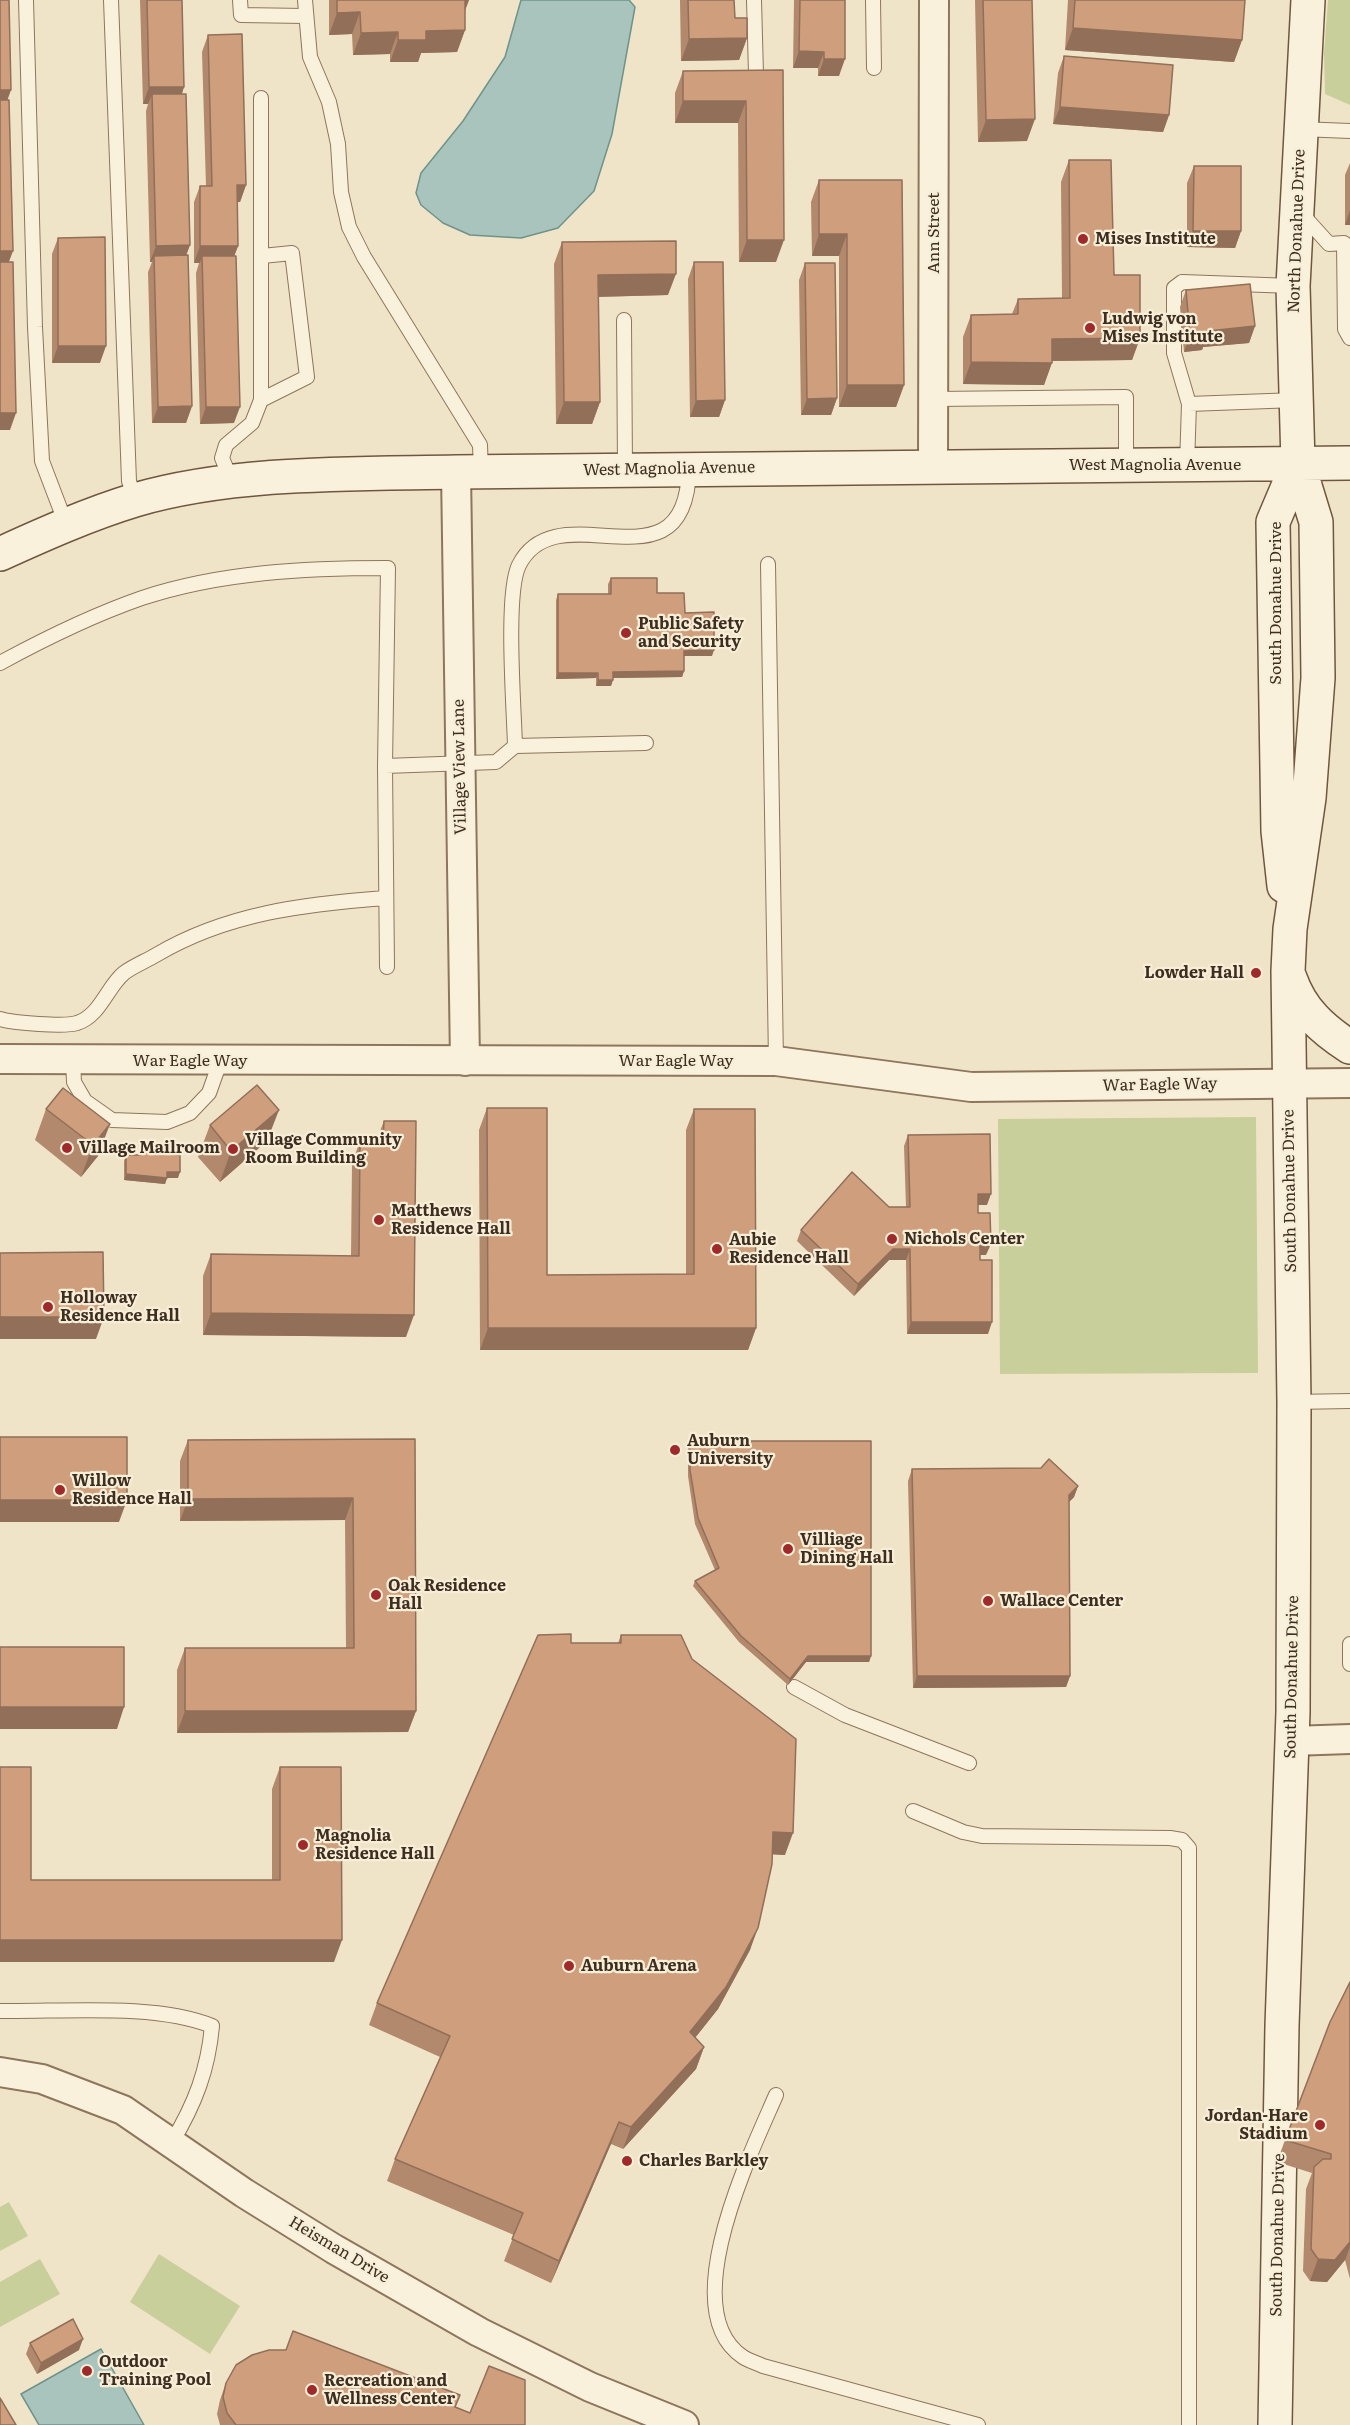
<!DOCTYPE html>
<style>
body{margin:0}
canvas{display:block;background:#f0e4c8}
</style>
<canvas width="1350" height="2425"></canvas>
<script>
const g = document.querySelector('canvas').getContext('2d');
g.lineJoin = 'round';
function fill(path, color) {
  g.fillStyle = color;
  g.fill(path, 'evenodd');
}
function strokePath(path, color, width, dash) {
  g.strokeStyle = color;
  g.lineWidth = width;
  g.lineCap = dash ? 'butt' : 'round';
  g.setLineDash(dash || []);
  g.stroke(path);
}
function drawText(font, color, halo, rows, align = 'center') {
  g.font = font + ' Literata,serif';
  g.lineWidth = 4.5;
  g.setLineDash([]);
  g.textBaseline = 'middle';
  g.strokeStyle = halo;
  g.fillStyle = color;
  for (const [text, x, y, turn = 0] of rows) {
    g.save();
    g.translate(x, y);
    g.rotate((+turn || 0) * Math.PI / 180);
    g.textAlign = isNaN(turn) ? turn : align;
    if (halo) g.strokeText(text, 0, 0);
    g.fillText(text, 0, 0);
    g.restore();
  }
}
const green = new Path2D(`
 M1328 0H1350V105L1325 94 1324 54Z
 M1256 1117 1258 1373 1000 1374 998 1119Z
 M9 2202 28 2236 0 2251V2207Z
 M159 2254 240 2306 210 2354 130 2302Z
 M40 2259 60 2294 0 2327V2282Z`);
const water = new Path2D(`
 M521 0H629L635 7 612 134 594 191 558 228 521 238 470 235 443 223 421 205 416 193 421 173 463 121 505 57Z
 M101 2349 144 2425H39L21 2394Z`);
const lane = new Path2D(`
 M26 0 35 327 42 461 66 524
 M111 0 129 481 135 500
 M240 0 241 15 305 16
 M305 0 310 57 329 102 338 144 341 192 349 227 364 257 480 445 481 472
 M754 0 756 74
 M873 0 874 68
 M1300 129 1350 131
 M1301 213 1329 244 1344 243 1345 329 1350 338
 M624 320 625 470
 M934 399 1126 397V465
 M261 400 307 377 292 253 262 256
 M1189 404 1296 400
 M1187 465 1189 404 1174 353V288L1182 282 1293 286
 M232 482 222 458 226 445 252 423 261 400V98
 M768 564 776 1061
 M0 663C46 638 93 615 142 598 221 572 305 568 388 568L385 766 387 967
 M646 743 515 746C514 708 505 593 519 565 558 488 686 598 689 469
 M385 766 496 762 515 746
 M0 1019C13 1023 65 1027 77 1023 100 1016 107 987 124 973 133 966 146 961 156 955 227 913 305 904 385 898
 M73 1060 74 1082 85 1101 112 1120 167 1122 190 1113 209 1093 220 1062
 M1294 1402 1350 1401
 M1350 1644V1664
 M794 1687 845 1715 969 1763
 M913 1811 963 1832 982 1836 1170 1838 1182 1840 1189 1848V2425
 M0 2011C63 2012 155 2003 212 2026 208 2070 195 2104 172 2142
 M776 2095C752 2151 673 2310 743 2357 749 2361 757 2363 763 2366L978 2425`);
const street = new Path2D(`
 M933 467 934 0
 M456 472 465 1061
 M0 1059 776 1061 971 1087 1350 1083
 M1292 1741 1350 1739
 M0 2072 42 2079 123 2110 244 2193 334 2249 479 2332 590 2387 684 2425`);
const secondary = new Path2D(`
 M0 554C44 534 89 514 135 500 234 471 354 474 456 472L1350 463
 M1284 886 1278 831 1273 522 1298 463
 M1290 978C1301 1010 1322 1029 1350 1047
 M1275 2425 1282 2026 1293 1712 1294 1402 1288 971 1290 929 1309 798 1318 678 1316 522 1298 463 1293 286 1308 0`);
const wall = new Path2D(`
 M140 0H182L184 87 182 94 190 245 186 255 192 406 186 423H152L148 272 152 262H150L146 111 148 104H143Z
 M329 0H469L465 11V30L457 52 421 53 418 62H390V54L353 55 352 34 329 35Z
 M680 0H734L735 18 747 38 739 60 681 61Z
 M794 0H845L839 76H818V68H793Z
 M975 0H1032L1027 141 978 142Z
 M1068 0H1245L1242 40 1234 62 1065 50Z
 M208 35 246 185 240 202H237L238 246 234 256V423L200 424 196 273 199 263H194V202L200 186H206L202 52Z
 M1064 56 1169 115 1163 132 1053 124 1058 73Z
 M783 70 776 262H739L738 123H675V93L683 71Z
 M1069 160 1140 338 1132 360 1052 361 1044 385 963 384V337L971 315 1012 314 1018 299 1062 298 1061 182Z
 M1350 163V225H1345V175Z
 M1194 166 1241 231 1235 248 1187 247V183Z
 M819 180H902L904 385 896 407H839V256H812L811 202Z
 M58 238 100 363H52V254Z
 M562 242 668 295 598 297 600 402 592 424H556L554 264Z
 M694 262 725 400 719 417H690L688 279Z
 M805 263 837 398 831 415H801L799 280Z
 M1186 290 1255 326 1249 343 1203 347 1202 350 1184 352 1180 307Z
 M611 578 657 593 685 613 712 656H684V671L682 677 613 678 611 686H596V678L556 679V600L558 594H608V584Z
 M63 1088 98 1156 81 1177 35 1140 46 1109Z
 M487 1108 547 1275 686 1274V1130L694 1109 756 1328 748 1350H480L479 1130Z
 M384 1121 406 1337 203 1335V1276L211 1254 351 1256 352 1163 360 1141H376Z
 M210 1125 267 1141 220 1182 198 1157Z
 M908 1135 987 1205H978V1213L986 1255H980V1260L988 1334H907L906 1260H889L854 1296 797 1241 801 1230 889 1207H906L904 1146Z
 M141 1151 168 1154 178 1178H167L165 1184 124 1180V1161L126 1155H139Z
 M415 1439 416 1711 408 1732 177 1733V1670L185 1648H346L345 1520 180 1521V1461L188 1440Z
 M690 1441 871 1656 869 1662H806L788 1685 739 1642 693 1586 695 1581 715 1570 695 1524 688 1476V1447Z
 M912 1469 1078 1486 1074 1497 1069 1502 1070 1676 1066 1687 913 1688 908 1481Z
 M621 1635 785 1855 772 1854 750 1950 718 2009 695 2038 704 2047 696 2069 623 2149 611 2144 551 2283 504 2261 514 2235 387 2181 395 2159 440 2057 369 2025 377 2003 571 1643H618Z
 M280 1767 334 1962 272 1880V1789Z
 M1350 1982V2279L1345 2260 1327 2282 1310 2281 1303 2271 1306 2189 1312 2173 1277 2162 1285 2140Z
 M30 2343 79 2350 37 2374 26 2354Z
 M226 2383 456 2407 470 2413 525 2425H220L217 2414 220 2400Z`);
const shadedWall = new Path2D(`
 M462 0H469L463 15Z
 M360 12 352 34 329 35 337 13Z
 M1073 28 1242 40 1234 62 1065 50Z
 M465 30 457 52 421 53 418 62H390L398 40 426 31Z
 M398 32 390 54 353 55 361 33Z
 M747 38 739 60 681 61 689 39Z
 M799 51 824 52 818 68H793Z
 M824 59H845L839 76H818Z
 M149 87H184L178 104 152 94 148 104H143Z
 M0 90H11L5 107H0Z
 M683 101H746L738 123H675Z
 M1060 107 1169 115 1163 132 1053 124Z
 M1035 119 1027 141 978 142 986 120Z
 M237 185H246L240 202 231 201Z
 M1350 210V225H1345Z
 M1193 231H1241L1235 248 1187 247Z
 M819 234H847L839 256H812Z
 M747 240H784L776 262H739Z
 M190 245 184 261 154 256 152 262H150L156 246Z
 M200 246H238L232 262 202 256 200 263H194Z
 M0 251H13L7 267 0 268Z
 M676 274 668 295 590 297 598 275Z
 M1255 326 1249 343 1203 347 1202 350 1184 352 1190 335 1208 331Z
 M1140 338 1132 360 1044 361 1052 339Z
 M58 346H106L100 363H52Z
 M971 362 1052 363 1044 385 963 384Z
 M847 385H904L896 407H839Z
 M837 398 831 415H801L807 399Z
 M725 400 719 417H690L696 401Z
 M564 402H600L592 424H556Z
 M192 406 186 423H152L158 407Z
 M206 407H240L234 423 200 424Z
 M0 413H16L10 430H0Z
 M714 650 712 656H682L684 651Z
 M684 671 682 677 611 678 613 672Z
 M558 673H598L596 678 556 679Z
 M598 680H613L611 686H596Z
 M279 1110 267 1141 220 1182 231 1151Z
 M110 1124 98 1156 81 1177 93 1145Z
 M167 1172H180L178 1178H167L165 1184 124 1180 126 1174Z
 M978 1194H991L987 1205H974Z
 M980 1244H991L986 1255H976Z
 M893 1249H910L906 1260H889L854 1296 858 1284Z
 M211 1313 414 1315 406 1337 203 1335Z
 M0 1317H104L96 1339H0Z
 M911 1322H992L988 1334H907Z
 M488 1328H756L748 1350H480Z
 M1078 1486 1074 1497 1065 1506 1069 1495Z
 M353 1498 345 1520 180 1521 188 1499Z
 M0 1500H127L119 1522H0Z
 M808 1656H871L869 1662H806L788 1685 790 1679Z
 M917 1676H1070L1066 1687 913 1688Z
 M0 1707H124L117 1729H0Z
 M185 1711H416L408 1732 177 1733Z
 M773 1832 793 1833 785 1855 765 1854Z
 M758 1928 750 1950 718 2009 682 2054 690 2032Z
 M0 1940H342L334 1962H0Z
 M704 2047 696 2069 623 2149 631 2127Z
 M619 2122 611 2144 551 2283 559 2261Z
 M1350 2242V2247L1345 2260 1327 2282 1310 2281 1318 2259Z
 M83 2339 79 2350 37 2374 41 2363Z`);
const building = new Path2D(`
 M0 0H9L11 90H0Z
 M147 0H182L184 87H149Z
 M337 0H465V30L426 31V40H398V32L361 33 360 12 337 13Z
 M688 0H734L735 18H747V38L689 39Z
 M800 0H845V59H824V52L799 51Z
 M983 0H1032L1035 119 986 120Z
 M1075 0H1245L1242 40 1073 28Z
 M242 34 246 185H237L238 246H200V186H212L208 35Z
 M1064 56 1173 65 1169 115 1060 107Z
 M783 70 784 240H747L746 101H683V71Z
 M152 94H186L190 245 156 246Z
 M0 100H9L13 251H0Z
 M1069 160H1111L1114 275H1140V338L1052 339V363L971 362V315L1018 314V299L1070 298Z
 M1194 166H1241V231H1193Z
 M819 180H902L904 385H847V234H819Z
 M105 237 106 346H58V238Z
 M676 241V274L598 275 600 402H564L562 242Z
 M188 255 192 406 158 407 154 256Z
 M202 256H236L240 407H206Z
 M0 262H13L16 413H0Z
 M694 262H723L725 400 696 401Z
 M805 263H835L837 398 807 399Z
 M1250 284 1255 326 1208 331V333L1190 335 1186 290Z
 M611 578H657V593H684L685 613 714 612V650L684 651V671L613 672V680H598V673H558V594H611Z
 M257 1085 279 1110 231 1151 210 1125Z
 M63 1088 110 1124 93 1145 46 1109Z
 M487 1108H547V1275L694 1274V1109H755L756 1328H488Z
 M384 1121H416L414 1315 211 1313V1254L359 1256 360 1141H383Z
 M990 1134 991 1194H978V1213H990L991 1244H980V1260H992V1322H911L910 1249H893L858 1284 801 1230 852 1172 889 1207H910L908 1135Z
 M141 1151H168V1154L180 1155V1172H167V1178L126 1174V1155H141Z
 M103 1252 104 1317H0V1253Z
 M0 1437H127V1500H0Z
 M415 1439 416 1711H185V1648H354L353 1498 188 1499V1440Z
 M690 1441H871V1656H808L790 1679 741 1636 695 1581 719 1568 698 1518 690 1470Z
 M1049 1459 1078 1486 1069 1495 1070 1676H917L912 1469 1041 1468Z
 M571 1634V1643H621V1635H681L692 1659 796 1739 793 1833 773 1832 772 1864 758 1928 726 1987 690 2032 704 2047 631 2127 619 2122 559 2261 512 2239 523 2213 395 2159 450 2036 377 2003 538 1635Z
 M0 1647H124V1707H0Z
 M0 1767H31V1880H280V1767H341L342 1940H0Z
 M1350 1982V2242L1335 2260 1318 2259 1311 2249 1314 2167 1323 2159H1331V2154L1285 2140 1330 2022Z
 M73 2319 83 2339 41 2363 30 2343Z
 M293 2331 460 2395 455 2407 470 2413 489 2366 525 2380V2425H236L227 2413 223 2397 226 2383 236 2365 252 2355 269 2350H286Z
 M0 2398 16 2425H0Z`);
const markers = [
 [1083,239,6,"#9e2a2b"],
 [1090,328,6,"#9e2a2b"],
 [626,633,6,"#9e2a2b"],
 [1256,973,6,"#9e2a2b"],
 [67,1148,6,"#9e2a2b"],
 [233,1149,6,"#9e2a2b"],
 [379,1220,6,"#9e2a2b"],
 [892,1239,6,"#9e2a2b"],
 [717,1249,6,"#9e2a2b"],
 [48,1307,6,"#9e2a2b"],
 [675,1450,6,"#9e2a2b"],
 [60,1490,6,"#9e2a2b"],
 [788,1549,6,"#9e2a2b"],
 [376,1595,6,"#9e2a2b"],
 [988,1601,6,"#9e2a2b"],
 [303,1845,6,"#9e2a2b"],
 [569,1966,6,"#9e2a2b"],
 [1320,2125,6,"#9e2a2b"],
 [627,2161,6,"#9e2a2b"],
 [87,2371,6,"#9e2a2b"],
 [312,2390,6,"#9e2a2b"]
];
const streetNames = [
 ["North Donahue Drive",1297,231,-88],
 ["Ann Street",934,233,-90],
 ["West Magnolia Avenue",1155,465],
 ["West Magnolia Avenue",669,469,-1],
 ["South Donahue Drive",1276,603,-90],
 ["Village View Lane",460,767,-91],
 ["War Eagle Way",190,1061],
 ["War Eagle Way",676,1061],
 ["War Eagle Way",1160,1085,-1],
 ["South Donahue Drive",1290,1191,-91],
 ["South Donahue Drive",1292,1677,-89],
 ["South Donahue Drive",1278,2235,-89],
 ["Heisman Drive",339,2250,31]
];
const poiNames = [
 ["Mises Institute",1095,239],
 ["Ludwig von",1102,319],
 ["Mises Institute",1102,337],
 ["Public Safety",638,624],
 ["and Security",638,642],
 ["Lowder Hall",1244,973,"right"],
 ["Village Community",245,1140],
 ["Room Building",245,1158],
 ["Village Mailroom",79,1148],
 ["Matthews",391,1211],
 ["Residence Hall",391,1229],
 ["Nichols Center",904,1239],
 ["Aubie",729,1240],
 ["Residence Hall",729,1258],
 ["Holloway",60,1298],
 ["Residence Hall",60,1316],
 ["Auburn",687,1441],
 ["University",687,1459],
 ["Willow",72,1481],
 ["Residence Hall",72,1499],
 ["Villiage",800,1540],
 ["Dining Hall",800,1558],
 ["Oak Residence",388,1586],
 ["Hall",388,1604],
 ["Wallace Center",1000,1601],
 ["Magnolia",315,1836],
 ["Residence Hall",315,1854],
 ["Auburn Arena",581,1966],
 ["Jordan-Hare",1308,2116,"right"],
 ["Stadium",1308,2134,"right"],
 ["Charles Barkley",639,2161],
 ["Outdoor",99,2362],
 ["Training Pool",99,2380],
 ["Recreation and",324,2381],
 ["Wellness Center",324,2399]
];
fill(green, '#c9cf9b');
fill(water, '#a9c4bc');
strokePath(water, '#6f938a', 1.5);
strokePath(lane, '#8d765c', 16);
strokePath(street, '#8d765c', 32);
strokePath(secondary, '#6f573f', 36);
strokePath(lane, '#faf1dc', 14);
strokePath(street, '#faf1dc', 28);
strokePath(secondary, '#faf1dc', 33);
fill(wall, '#b2896c');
fill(shadedWall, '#916f58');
fill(building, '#cf9f7d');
strokePath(building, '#916f58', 1.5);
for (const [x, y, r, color] of markers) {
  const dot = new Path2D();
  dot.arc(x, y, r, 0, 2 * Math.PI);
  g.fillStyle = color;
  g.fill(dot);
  strokePath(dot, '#f7eed8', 2);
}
drawText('16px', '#3d2e20', '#f7eed8', streetNames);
drawText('bold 16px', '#3d2e20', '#f7eed8', poiNames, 'left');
</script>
